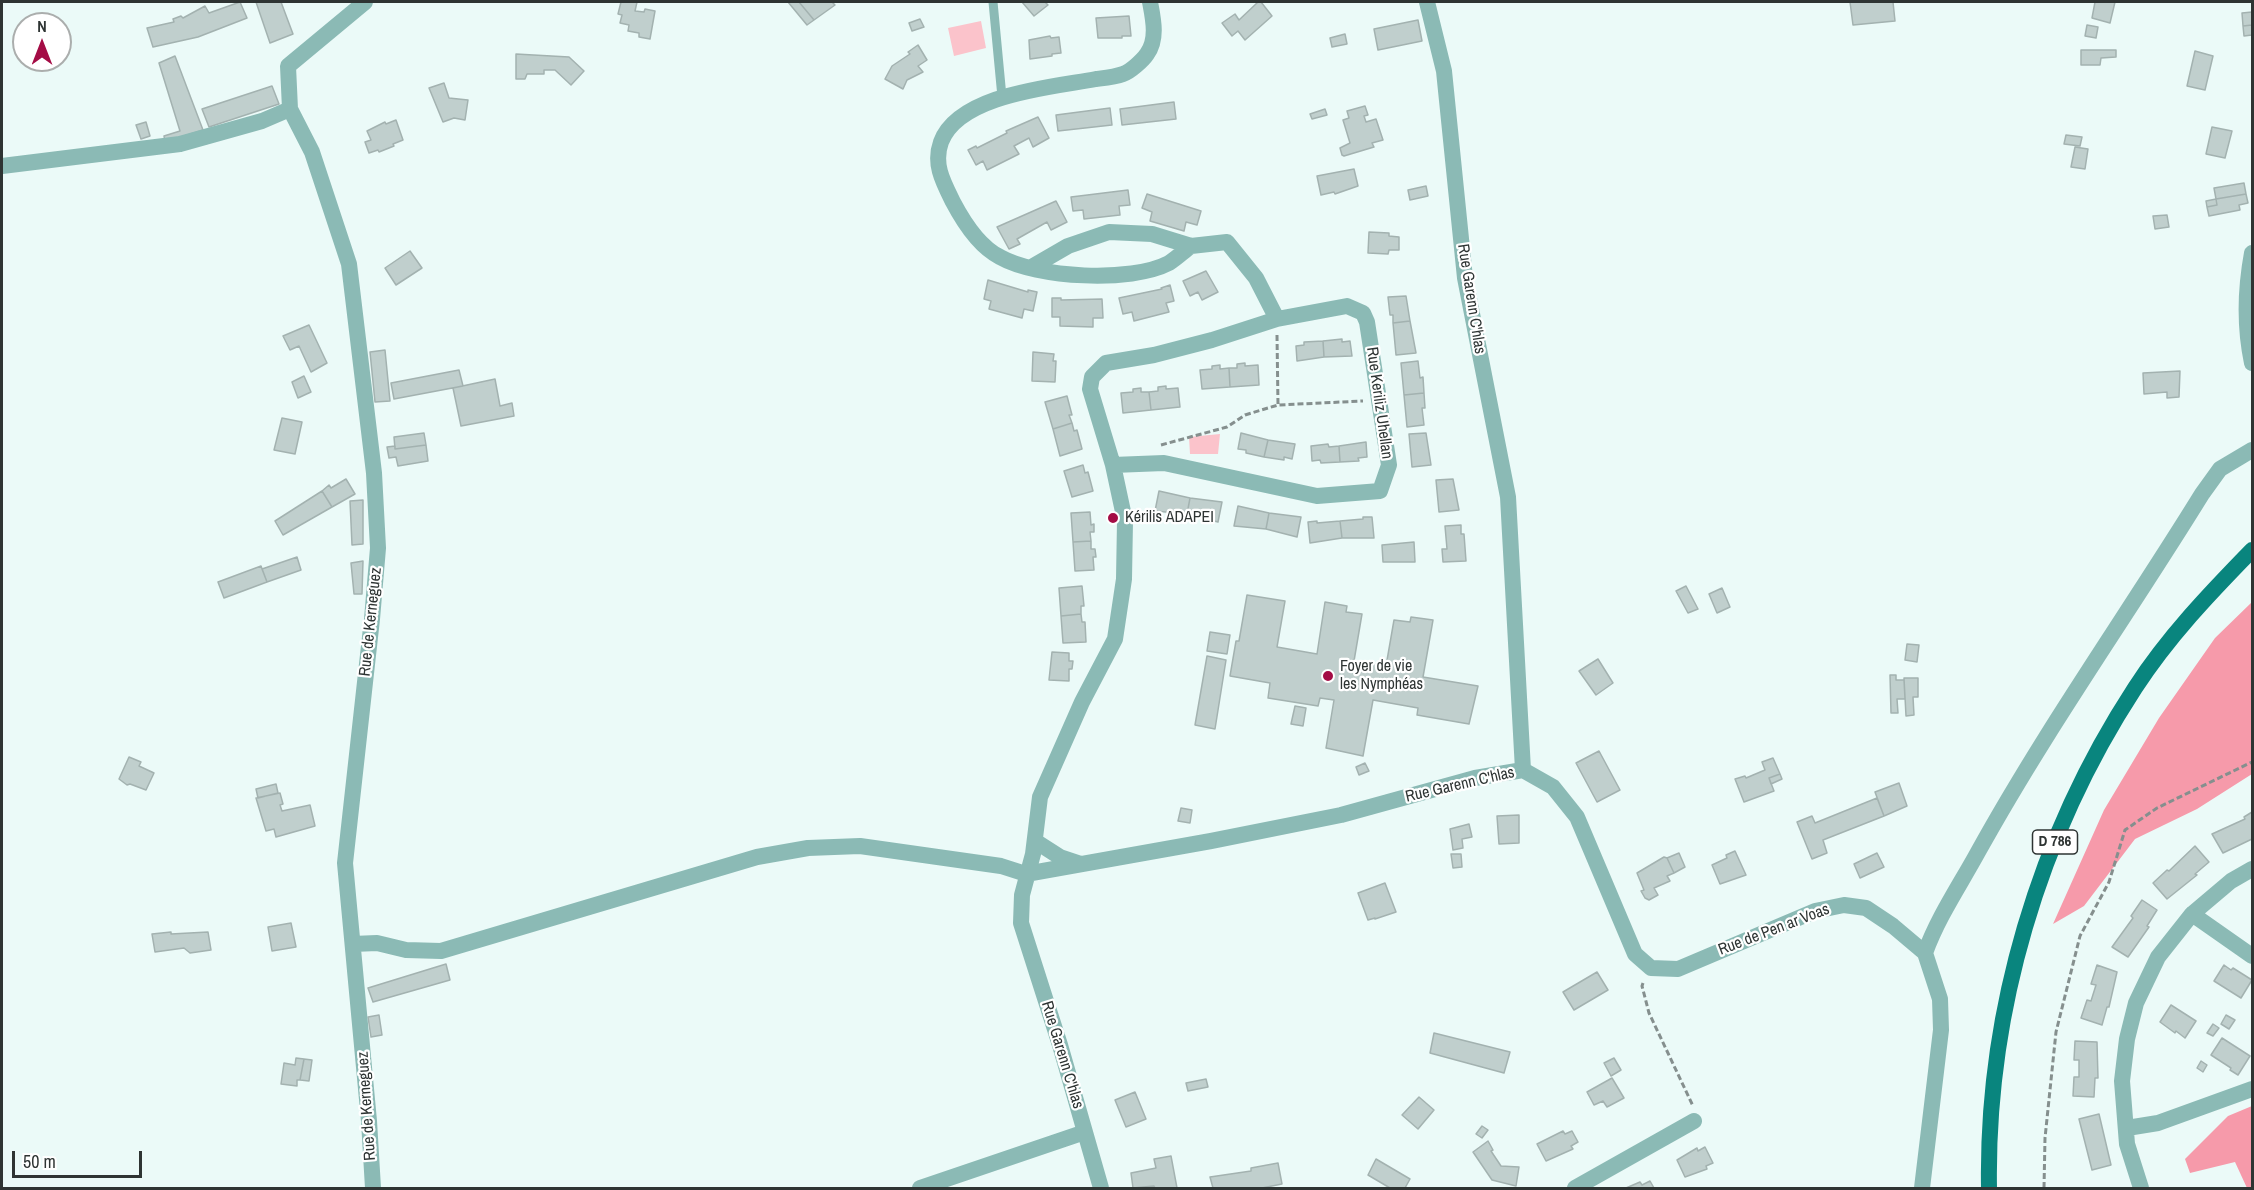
<!DOCTYPE html>
<meta charset="utf-8">
<style>
body{margin:0}
#map{position:relative;width:2254px;height:1190px;overflow:hidden;background:#ebfaf8;font-family:"Archivo Narrow",sans-serif}
canvas{display:block}
.frame{position:absolute;inset:0;border:3px solid #2e3433;pointer-events:none}
.north{position:absolute;left:12px;top:12px;width:60px;height:60px;box-sizing:border-box;background:#fff;border:2px solid #abaead;border-radius:50%;rotate:0deg;font-size:16px;font-weight:700;line-height:24px;text-align:center;color:#2e3433}
.north::after{content:'';display:block;margin:auto;width:21px;height:27px;background:#a40c45;clip-path:polygon(50% 0,100% 100%,50% 72%,0 100%)}
.scale{position:absolute;left:12px;top:1151px;width:130px;height:27px;box-sizing:border-box;border:3px solid #2e3433;border-top:0;padding-left:8px;font-size:18px;line-height:21px;white-space:nowrap;color:#2e3433;-webkit-text-stroke:4px #fff;paint-order:stroke}
</style>
<div id="map">
<canvas width="2254" height="1190"></canvas>
<div class="frame"></div>
<div class="north">N</div>
<div class="scale">50 m</div>
</div>
<script>
const g = document.querySelector('canvas').getContext('2d');
g.lineJoin = 'round';
function fill(path, color) {
  g.fillStyle = color;
  g.fill(path, 'evenodd');
}
function strokePath(path, color, width, dash) {
  g.strokeStyle = color;
  g.lineWidth = width;
  g.lineCap = dash ? 'butt' : 'round';
  g.setLineDash(dash || []);
  g.stroke(path);
}
function drawText(font, color, halo, rows, align = 'center') {
  g.font = font + ' "Archivo Narrow",sans-serif';
  g.lineWidth = 4.5;
  g.setLineDash([]);
  g.textBaseline = 'middle';
  g.strokeStyle = halo;
  g.fillStyle = color;
  for (const [text, x, y, turn = 0] of rows) {
    g.save();
    g.translate(x, y);
    g.rotate((+turn || 0) * Math.PI / 180);
    g.textAlign = isNaN(turn) ? turn : align;
    if (halo) g.strokeText(text, 0, 0);
    g.fillText(text, 0, 0);
    g.restore();
  }
}
const green = new Path2D(`
 M981 21 986 48 954 56 948 28Z
 M1220 434 1218 454H1190L1189 437Z`);
const forest = new Path2D(`
 M2252 602V774L2197 809 2135 839 2084 906 2053 924 2104 810 2159 718 2215 638Z
 M2252 1106V1188H2247L2235 1162 2190 1173 2185 1159 2228 1116Z`);
const building = new Path2D(`
 M240 2 247 18 198 37 153 47 147 28 174 22 173 19 181 16 183 18 205 6 209 13Z
 M256 2H281L293 34 270 43Z
 M621 2H637L635 11 644 12 645 9 655 11 650 39 639 37V33L628 31 629 25 620 23 622 15 618 14Z
 M788 2H799L814 20 807 25Z
 M799 2H832L835 5 814 20Z
 M1022 2H1045L1048 5 1034 16Z
 M1258 2H1261L1272 16 1245 40 1238 31 1232 36 1222 23 1235 14 1239 20Z
 M1850 2H1893L1895 21 1853 25Z
 M2095 2H2115L2110 23 2092 18Z
 M2252 12V25L2243 26 2242 13Z
 M1129 16 1131 36H1122V38H1098L1096 18Z
 M920 19 924 27 912 31 909 23Z
 M1418 20 1422 41 1378 50 1374 29Z
 M2087 25 2098 27 2096 38 2085 36Z
 M2252 25V35L2244 36 2243 26Z
 M1345 34 1347 44 1332 47 1330 38Z
 M1050 36 1051 38 1059 37 1061 53 1052 54V56L1030 59 1029 40Z
 M918 45 927 60 918 66 923 72 907 80 903 89 885 79 892 66 910 54 908 52Z
 M2081 50H2116V57L2101 58 2100 65H2081Z
 M2195 51 2213 56 2205 90 2187 86Z
 M516 54 569 57 584 71 571 85 555 70H544V74H527L525 79H516Z
 M175 56 203 130 165 142 164 136 180 131 159 63Z
 M444 83 449 98 468 100 465 120 454 118 443 122 429 88Z
 M272 86 279 104 209 127 202 109Z
 M1174 102 1176 119 1122 125 1120 109Z
 M1365 106 1368 115 1364 116 1366 122 1376 119 1383 140 1372 143 1374 147 1344 156 1342 155 1340 148 1350 143 1343 120 1349 118 1347 111Z
 M1110 108 1112 125 1058 131 1056 115Z
 M1325 109 1327 115 1312 119 1310 114Z
 M1038 117 1049 138 1033 147 1029 138 1014 146 1019 154 987 170 983 161 976 165 968 150 976 146 977 148 1007 133 1006 131Z
 M396 120 403 140 393 144 394 146 379 152 378 150 369 153 365 142 371 140 367 131 385 122 386 124Z
 M146 122 150 136 141 139 136 125Z
 M2212 127 2232 131 2225 158 2206 154Z
 M2066 135 2082 137 2080 146 2064 144Z
 M2075 147 2088 149 2085 169 2071 167Z
 M1354 169 1358 186 1335 194 1334 192 1321 195 1317 176Z
 M2244 183 2246 194 2216 199 2214 188Z
 M1426 186 1428 196 1410 200 1408 190Z
 M1128 190 1130 205 1119 206 1120 215 1084 219 1083 210 1073 211 1071 197Z
 M1147 194 1201 211 1197 225 1186 222 1184 231 1150 221 1152 212 1142 208Z
 M2246 194 2248 203 2239 205 2240 210 2209 216 2207 207 2217 205 2216 199Z
 M2216 199 2217 205 2207 207 2206 201Z
 M1056 201 1067 222 1051 230 1047 222 1017 239 1020 244 1009 249 997 227Z
 M2167 215 2169 227 2155 229 2153 216Z
 M1369 232 1389 233V236L1399 237V250H1389L1388 254 1368 253Z
 M410 251 422 268 396 285 385 268Z
 M1206 271 1218 292 1202 300 1198 292 1190 296 1183 281Z
 M988 280 1028 292V290L1037 292 1033 311 1024 309 1022 318 989 309 991 301 984 299Z
 M1170 285 1174 301 1166 303 1169 312 1134 321 1132 312 1123 314 1119 298 1162 289 1161 288Z
 M1406 296 1410 321 1393 323V315H1390L1388 297Z
 M1052 298H1061V300L1102 299 1103 318H1093V327L1060 326V317H1052Z
 M1410 321 1416 353 1396 355 1393 323Z
 M309 325 327 363 311 372 299 346 290 350 283 336Z
 M1342 339V342L1350 341 1352 356 1324 357 1323 341Z
 M1323 341 1324 357 1297 361 1296 346 1304 345V342Z
 M385 350 390 401 375 402 370 352Z
 M1033 352 1054 354 1053 361H1056L1055 382 1032 381Z
 M1418 361 1420 378 1423 377 1424 393 1404 395 1401 363Z
 M1245 363V366L1258 365 1259 385 1230 387 1229 368H1237V364Z
 M1220 365V369L1229 368 1230 387 1202 389 1200 370 1212 369V366Z
 M459 370 463 386 394 399 391 383Z
 M2180 371 2179 397 2167 398V392L2144 394 2143 373Z
 M304 376 311 392 298 398 292 382Z
 M495 379 500 406 512 403 514 416 461 426 453 388Z
 M1166 386V389L1178 388 1180 407 1151 410 1149 392 1158 391V387Z
 M1141 388V392H1149L1151 410 1123 413 1121 393 1133 392V389Z
 M1424 393 1425 408H1422L1424 425 1407 427 1404 395Z
 M1067 396 1072 415H1069L1072 423 1053 429 1045 402Z
 M282 418 302 422 295 454 274 450Z
 M1072 423 1074 431 1077 430 1082 449 1060 456 1053 429Z
 M424 433 426 445 395 449 394 437Z
 M1241 433 1268 440 1264 457 1246 453V450L1238 449Z
 M1426 433 1431 465 1412 467 1409 434Z
 M1268 440 1295 444 1292 459 1284 457V460L1264 457Z
 M1366 442 1367 457 1358 458 1359 461 1340 462 1339 446Z
 M1328 444 1329 447 1339 446 1340 462 1321 463 1320 460 1312 461 1311 446Z
 M426 445 428 461 398 466 396 457 389 458 387 447 395 446V449Z
 M1083 465 1085 473 1088 472 1093 491 1072 497 1064 471Z
 M346 479 355 494 332 507 322 491 329 485 331 488Z
 M1453 479 1459 510 1439 512 1436 480Z
 M322 491 332 507 283 535 275 521Z
 M1159 491 1190 498 1187 514 1155 511Z
 M1190 498 1222 502 1218 522 1187 514Z
 M363 500V544L352 545 350 501Z
 M1238 506 1269 513 1266 529 1234 526Z
 M1090 512 1091 525 1094 524V532H1090L1091 541 1073 542 1071 513Z
 M1269 513 1301 517 1297 537 1266 529Z
 M1363 517H1372L1374 538H1342L1340 521 1363 519Z
 M1317 521V523L1340 521 1342 538 1310 543 1308 522Z
 M1461 525V534H1464L1466 561 1443 562 1442 549H1447L1445 526Z
 M1091 541V549H1095L1096 557H1093L1094 570 1075 571 1073 542Z
 M1414 542 1415 562H1383L1382 545Z
 M297 557 301 570 267 582 262 569Z
 M363 561 362 594H354L351 563Z
 M261 566 267 582 224 598 218 582Z
 M1082 586 1084 606H1081V614L1061 616 1059 588Z
 M1686 586 1698 609 1688 613 1676 591Z
 M1722 588 1730 607 1717 613 1709 594Z
 M1247 595 1285 601 1277 647 1317 654 1325 602 1347 606 1346 612 1362 614 1354 661 1386 666 1394 620 1410 622 1411 617 1433 620 1423 677 1478 686 1469 724 1417 715 1418 708 1373 700 1363 756 1326 748 1334 700 1320 698 1318 706 1268 698 1270 683 1230 676 1236 641H1239Z
 M1081 614 1082 622H1085L1086 642 1063 643 1061 616Z
 M1210 632 1230 635 1227 654 1207 651Z
 M1907 644 1919 645 1917 662 1905 660Z
 M1052 652 1069 653V661H1073L1072 669H1069V681L1049 680Z
 M1207 656 1226 660 1215 729 1195 725Z
 M1598 659 1613 683 1596 695 1579 671Z
 M1890 675H1896V680H1904L1905 699H1897L1898 713H1891Z
 M1904 678H1918V697H1913L1914 715 1906 716Z
 M1295 706 1306 708 1303 726 1291 724Z
 M1599 751 1620 790 1597 802 1576 763Z
 M129 757 141 762 139 766 154 773 146 790 130 784 127 785 119 779Z
 M1773 758 1780 774 1769 778 1774 791 1744 802 1735 779 1745 776 1746 778 1765 770 1762 762Z
 M1365 763 1369 771 1359 775 1356 767Z
 M1780 774 1782 779 1771 784 1769 778Z
 M1899 783 1907 806 1884 816 1875 792Z
 M276 784 278 793 258 798 256 789Z
 M280 793 283 804 280 805 282 811 310 805 315 826 276 837 274 829 266 831 256 798Z
 M1877 798 1884 816 1823 840 1827 853 1812 859 1797 822 1812 816 1815 823Z
 M1181 808 1192 810 1190 823 1178 821Z
 M2252 812V839L2223 853 2212 834 2245 819 2244 817Z
 M1519 815V843L1499 844 1497 816Z
 M1469 824 1472 837 1462 839 1463 848 1453 850 1450 829Z
 M2195 846 2209 862 2195 874 2197 875 2167 899 2153 883 2167 870 2169 871Z
 M1735 851 1746 875 1720 884 1712 865 1727 858 1726 855Z
 M1679 853 1685 867 1674 873 1667 858Z
 M1877 853 1884 867 1860 878 1854 864Z
 M1451 854H1461L1462 867 1453 868Z
 M1664 857 1667 858 1674 873 1667 876 1670 881 1654 888 1658 895 1649 900 1645 898 1641 891 1644 890 1637 873Z
 M1385 883 1396 912 1375 919V918L1368 920 1358 893Z
 M2142 900 2157 910 2147 926 2149 927 2128 957 2112 947 2133 918 2131 916Z
 M291 923 296 947 272 951 268 927Z
 M171 932V934L208 932 211 950 190 953 184 948 155 952 152 934Z
 M446 964 450 980 373 1002 368 988Z
 M2097 965 2117 972 2109 1007H2107L2102 1025 2081 1018 2087 1000 2091 1001 2096 985 2091 984Z
 M2224 965 2231 970 2233 968 2252 980 2241 998 2214 981Z
 M1597 972 1608 990 1574 1010 1563 992Z
 M2171 1005 2196 1021 2185 1038 2176 1031 2175 1033 2160 1022Z
 M379 1015 382 1035 371 1037 368 1017Z
 M2226 1015 2235 1020 2229 1029 2221 1024Z
 M2213 1024 2219 1028 2213 1036 2207 1033Z
 M1434 1033 1510 1052 1504 1073 1430 1053Z
 M2222 1038 2250 1056 2238 1075 2230 1070 2231 1068 2211 1055Z
 M2075 1041 2097 1042 2098 1078H2095L2094 1097 2073 1096 2074 1077H2079V1060H2074Z
 M296 1058 304 1059 300 1080H297V1086L281 1084 284 1063 295 1065Z
 M1614 1058 1621 1070 1611 1076 1604 1063Z
 M304 1059 312 1060 309 1081 300 1080Z
 M2201 1061 2207 1065 2203 1072 2197 1068Z
 M1612 1078 1624 1098 1607 1107 1603 1101 1594 1105 1587 1092Z
 M1206 1079 1208 1087 1188 1091 1186 1083Z
 M1135 1092 1146 1119 1126 1127 1115 1100Z
 M1419 1097 1434 1110 1418 1129 1402 1115Z
 M2099 1114 2111 1165 2092 1170 2079 1119Z
 M1482 1126 1488 1130 1482 1138 1476 1134Z
 M1563 1131 1565 1134 1572 1131 1578 1142 1571 1146 1573 1149 1546 1161 1537 1144Z
 M1488 1141 1493 1150 1491 1151 1501 1166 1519 1167 1516 1186 1492 1180 1473 1152Z
 M1705 1147 1713 1163 1706 1166 1707 1169 1685 1177 1677 1160 1697 1148 1698 1151Z
 M1171 1156 1177 1188H1155L1154 1186 1133 1188 1131 1173 1156 1168 1154 1159Z
 M1376 1159 1410 1179 1405 1188H1390L1368 1175Z
 M1278 1163 1282 1184 1262 1188H1213L1210 1177 1251 1171V1168Z
 M1650 1181 1654 1188H1626L1640 1182 1642 1185Z`);
const path = new Path2D(`
 M1277 335 1278 405
 M1161 445 1227 427 1245 415 1278 405 1363 401
 M1643 983 1642 986 1649 1013 1693 1106
 M2044 1188 2045 1138 2056 1032 2080 936 2109 882 2125 830 2157 808 2252 762`);
const service = new Path2D(`
 M993 2 1002 97`);
const minor = new Path2D(`
 M365 2 288 66 290 109 312 152 349 264 374 473 378 548 372 619 345 863 369 1121 373 1188
 M1150 2C1153 18 1158 39 1147 54 1143 60 1130 72 1123 74 1115 77 1104 78 1096 79 1053 87 959 94 941 142 933 164 943 182 953 202 963 221 980 247 1000 257 1037 278 1131 283 1169 263 1177 258 1184 251 1191 246
 M2 166 180 144 262 121 290 109
 M2252 253C2245 291 2244 325 2252 363
 M1030 268 1068 246 1109 232 1152 234 1191 246 1227 242 1256 278 1277 319 1212 340 1154 355 1106 363 1092 377 1090 389 1113 465 1125 521 1124 579 1115 639 1082 702 1040 797 1033 854 1022 895 1021 923 1060 1045 1101 1188
 M1113 465 1164 463 1317 496 1380 491 1389 465 1367 322 1363 313 1347 306 1277 319
 M1523 770 1553 787 1577 817 1635 954 1651 968 1678 969 1815 911 1844 905 1866 908 1893 926 1925 953 1940 999 1941 1030 1922 1188
 M1035 841 1060 857 1081 864
 M2192 914 2252 956
 M353 944 377 943 406 950 441 951 757 857 808 848 860 846 1001 866 1026 874 1211 841 1341 815 1475 778 1523 770 1508 497 1465 278 1444 71 1427 2
 M1925 953C1938 917 1960 885 1978 852 2046 729 2128 614 2202 494L2220 469 2252 450
 M2127 1128 2158 1123 2252 1089
 M920 1188 1085 1132
 M1575 1188 1694 1121
 M2141 1188 2127 1144 2122 1081 2127 1039 2136 1003 2158 957 2192 914 2231 881 2252 869`);
const primary = new Path2D(`
 M1989 1188C1986 1013 2039 835 2135 688 2168 637 2210 593 2252 550`);
const markers = [
 [1113,518,6,"#a40c45"],
 [1328,676,6,"#a40c45"]
];
const shields = [
 [2055,842,45]
];
const shieldNames = [
 ["D 786",2055,842]
];
const streetNames = [
 ["Rue Garenn C'hlas",1471,299,81],
 ["Rue Keriliz Uhellan",1379,403,82],
 ["Rue de Kerneguez",371,622,-84],
 ["Rue Garenn C'hlas",1460,785,-13],
 ["Rue de Pen ar Voas",1774,930,-21],
 ["Rue Garenn C'hlas",1062,1055,73],
 ["Rue de Kerneguez",367,1106,-94]
];
const poiNames = [
 ["Kérilis ADAPEI",1125,518],
 ["Foyer de vie",1340,667],
 ["les Nymphéas",1340,685]
];
fill(green, '#fbc3cb');
fill(forest, '#f69aaa');
fill(building, '#c0cfcd');
strokePath(building, '#a3b2b0', 1.5);
strokePath(path, '#858f8e', 3, [6, 3]);
strokePath(service, '#8bbab5', 9);
strokePath(minor, '#8bbab5', 16);
strokePath(primary, '#09857e', 16);
for (const [x, y, r, color] of markers) {
  const dot = new Path2D();
  dot.arc(x, y, r, 0, 2 * Math.PI);
  g.fillStyle = color;
  g.fill(dot);
  strokePath(dot, '#fff', 2);
}
for (const [x, y, w] of shields) {
  const box = new Path2D();
  box.roundRect(x - w / 2, y - 12, w, 24, 4.5);
  g.fillStyle = '#fff';
  g.fill(box);
  strokePath(box, '#2e3433', 1.5);
}
drawText('bold 15px', '#2e3433', null, shieldNames);
drawText('16px', '#2e3433', '#fff', streetNames);
drawText('16px', '#2e3433', '#fff', poiNames, 'left');
</script>
